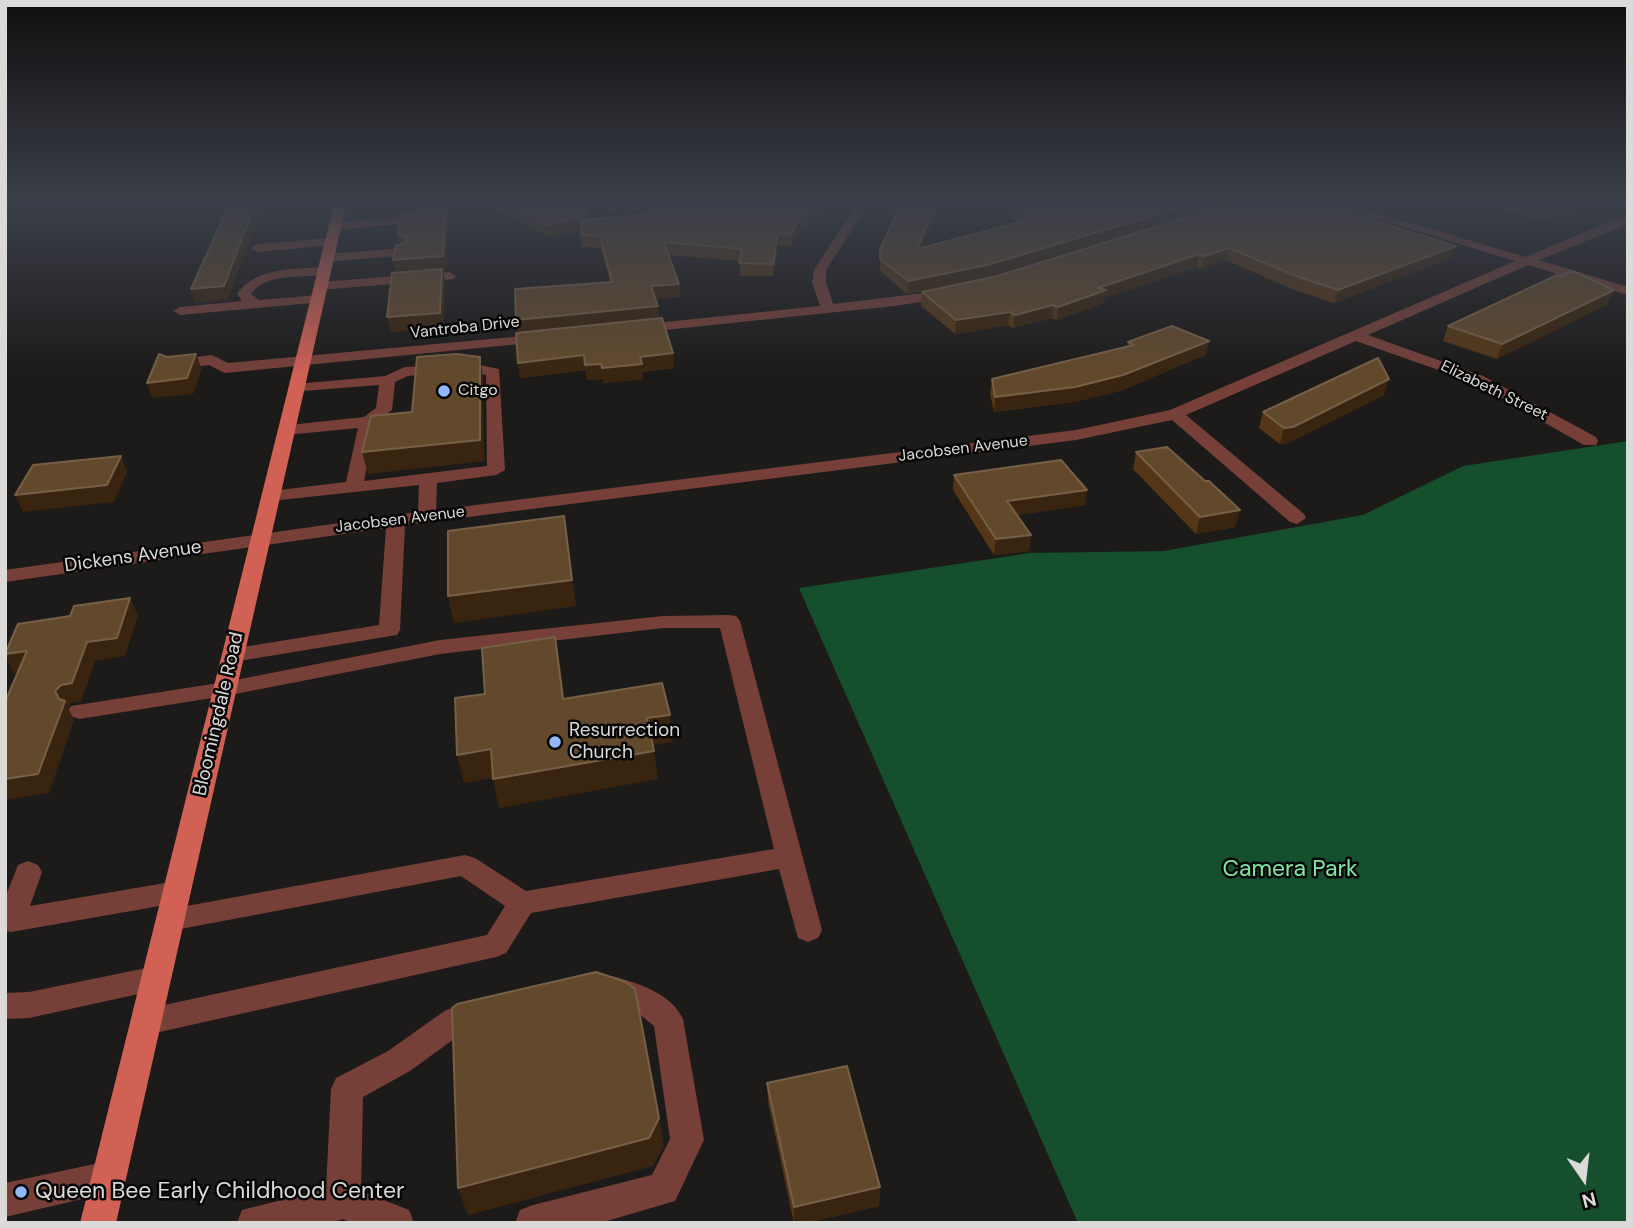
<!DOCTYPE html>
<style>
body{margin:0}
#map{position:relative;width:1633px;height:1228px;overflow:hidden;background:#1d1b19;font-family:"DM Sans",sans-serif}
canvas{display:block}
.frame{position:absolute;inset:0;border:7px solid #dbdad9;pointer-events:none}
.north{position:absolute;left:1549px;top:1144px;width:70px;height:70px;-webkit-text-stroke:5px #070606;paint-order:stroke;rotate:166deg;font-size:19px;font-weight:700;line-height:28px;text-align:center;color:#dbdad9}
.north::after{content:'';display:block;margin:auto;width:24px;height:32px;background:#dbdad9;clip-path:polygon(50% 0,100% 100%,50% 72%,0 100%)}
</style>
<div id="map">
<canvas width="1633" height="1228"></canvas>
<div class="frame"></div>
<div class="north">N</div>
</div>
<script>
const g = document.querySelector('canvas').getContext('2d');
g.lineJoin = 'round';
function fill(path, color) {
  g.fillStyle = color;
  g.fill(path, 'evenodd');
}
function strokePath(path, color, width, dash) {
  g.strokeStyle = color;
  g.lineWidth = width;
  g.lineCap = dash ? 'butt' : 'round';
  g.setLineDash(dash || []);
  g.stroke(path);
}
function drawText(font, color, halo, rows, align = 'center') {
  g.font = font + ' "DM Sans",sans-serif';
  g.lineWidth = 5;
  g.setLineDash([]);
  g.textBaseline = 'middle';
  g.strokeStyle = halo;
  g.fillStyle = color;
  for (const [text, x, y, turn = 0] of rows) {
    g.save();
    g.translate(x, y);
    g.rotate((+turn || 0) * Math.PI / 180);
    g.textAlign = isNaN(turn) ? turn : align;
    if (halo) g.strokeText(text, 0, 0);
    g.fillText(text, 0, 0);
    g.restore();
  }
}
const green = new Path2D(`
 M1628 441V1223H1078L799 588 1030 553 1164 551 1363 515 1463 466Z`);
const minor = new Path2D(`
 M607 205H619L611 211 605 208Z
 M856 205H868L826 270V282L833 304 949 290 956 294 954 297 894 306 636 333 629 329 636 325 820 306 812 282 814 270Z
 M1332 205H1350L1526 257 1610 221 1628 217V224L1539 260 1628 287V295L1528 265 1368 335 1483 376 1596 437 1598 441 1596 445H1584L1473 382 1356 341 1186 415 1304 514 1306 518 1297 524 1290 522 1172 420 1076 440 405 525 400 630 397 635 233 662 225 660 222 655 225 650 379 625 386 528 5 582V570L418 512 419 485 271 501 265 500 262 496 271 491 346 482 358 428 286 435 280 434 278 430 280 426 364 417 376 408 379 385 290 392 288 389 296 384 385 376 405 367 448 365 451 368 448 371 408 376 395 382 392 410 376 424 364 481 487 466 486 375 456 369 453 366 461 361 499 369 505 470 496 475 437 483 436 510 1076 430 1170 410 1515 261Z
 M418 216 424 220 422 222 335 230 329 226 335 222Z
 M331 238 335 239V245L257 252 251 248 257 244Z
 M403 248 409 252 407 255 327 262 321 258 327 254Z
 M324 267 330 271 329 274C305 279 267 271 251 294L259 300 318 295 325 299 323 302 180 315 173 311 180 307 242 301 237 294C255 267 295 269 324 267Z
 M449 272 456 276 454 279 320 290 313 286 320 282Z
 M545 334 550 335 552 338 550 341 225 373 209 365 172 370 164 365 172 360 212 355 228 363Z
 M729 615 736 616 740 621 822 930 818 938 808 942 798 938 779 869 531 913 506 953 496 957 146 1035 135 1032 131 1022 135 1012 146 1009 487 935 505 906 461 876 170 931 160 928 156 920 160 912 170 909 465 855 475 858 526 891 774 849 720 628H663L440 654 225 696 79 719 71 716 67 711 71 706 225 682 440 640 663 616Z
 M28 861 38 865 42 872 30 906 177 881 187 884 191 892 187 900 177 903 11 932 5 931V898L18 865Z
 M156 966 166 970 171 979 166 988 29 1018 5 1019V993L29 992Z
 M612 976C639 984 670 992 683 1019L704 1140 675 1201 600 1223H515L520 1210 533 1205 652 1175 670 1139 654 1026 632 1008 601 998 597 989 601 980Z
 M479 1001 490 1005 494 1014 490 1023 465 1031 410 1071 363 1097 361 1191 409 1210 414 1223H351L343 1219 329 1223H237L242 1210 326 1189 331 1089 336 1078 388 1051 446 1010Z
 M109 1161 121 1166 126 1178 121 1190 5 1217V1183Z`);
const major = new Path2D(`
 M334 205H346L116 1223H80Z`);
const wall = new Path2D(`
 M422 205 448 215 446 270H443L445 282 443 327 391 332 396 272 400 245 398 233 423 208Z
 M490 205H584L589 219 643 215 664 205H827L819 216 814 215 807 227H802L791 246 779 245 773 276H740V261L668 255 679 284 680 297 655 299 659 318 674 368 642 372 643 379 603 383V379L587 380 586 370 520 378 518 333 610 282 601 248 582 247 581 230 551 238Z
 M900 205H937V212L922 248 1020 222 1013 219 1014 207 1225 205 986 277 907 294 880 271V250Z
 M1226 205H1343L1341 211 1451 258 1334 303 1292 289 1226 260 1202 269 1197 267 1105 298 1104 303 1057 320 1052 318 1013 328 1008 325 955 334 921 306 922 292 997 276Z
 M1490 205H1593L1542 220Z
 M1561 276 1608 304 1497 359 1443 341 1448 326Z
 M1209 341 1205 355 1120 391 1073 402 994 412 990 394 992 379 1127 347 1128 342Z
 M1384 395 1288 443 1280 444 1259 428 1263 412Z
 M1136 452 1205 481 1235 527 1196 534 1133 469Z
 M954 475 1085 505 1017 515 1031 535 1029 551 994 555 953 490Z
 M767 1083 880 1187 879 1206 806 1223H794L768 1102Z`);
const shadedWall = new Path2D(`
 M255 205H263L228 300 195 303 191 289Z
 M446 205 448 215 446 270H443L445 282 443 327 391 332 387 317 396 273 393 260Z
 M813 205 814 215 807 227V215Z
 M819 205H827L819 216Z
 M936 205H937V212L916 262 917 249Z
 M1189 205H1225L986 277 907 294 908 281Z
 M1324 205H1343L1341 211Z
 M1558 205H1593L1542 220 1547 208Z
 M588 215 590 228 551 238 549 225Z
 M802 215V227L791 246V234Z
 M778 233 779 245 773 276V264Z
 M1456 246 1451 258 1334 303 1338 290Z
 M1229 248 1226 260 1202 269 1205 256Z
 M1199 254 1197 267 1105 298 1104 303 1057 320 1058 307 1098 288Z
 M679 284 680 297 652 299 651 286Z
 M1614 290 1608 304 1497 359 1502 344Z
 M1053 305 1052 318 1013 328 1015 315Z
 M658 306 659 319 518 333 516 320Z
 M1010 312 1008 325 955 334 956 320Z
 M1209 341 1205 355 1120 391 1073 402 994 412 995 397Z
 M673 353 674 368 642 372 643 379 603 383 602 368 640 357Z
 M196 354 202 369 193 394 152 398 147 383Z
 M584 355 586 370 520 378 518 363Z
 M480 357 483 377 484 461 368 474 362 452Z
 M601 364 603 379 587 380 585 365Z
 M1389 379 1384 395 1288 443 1280 444 1284 428Z
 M121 456 127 472 114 502 23 512 15 495Z
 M1087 490 1085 505 1005 517 1007 501Z
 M1240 510 1235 527 1196 534 1200 517Z
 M564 516 576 606 454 623 448 596Z
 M1031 535 1029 551 994 555 996 539Z
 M130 598 138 616 125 656 95 661 81 702 71 703 68 707 74 720 49 793 5 800V779L55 691 87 642Z
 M555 637 560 664 568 727 563 699Z
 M27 651 37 670 14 673 5 656V654Z
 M670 715 673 742 650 746 647 718Z
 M491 749 498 777 464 783 457 755Z
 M654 751 658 779 499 808 493 779Z
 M659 1118 664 1146 653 1166 468 1215 458 1188Z
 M880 1187 879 1206 806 1223H794V1207Z`);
const building = new Path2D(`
 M229 205H255L224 286 191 289Z
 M422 205H446L443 256 393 260 396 245 404 244 409 238 398 233 401 214 420 212 424 207Z
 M511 205H584L588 215 549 225Z
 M664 205H813L807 215H802L791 234 778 233 773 264 739 263 742 249 664 242 679 284 651 286 658 306 516 320 515 289 612 282 600 236 581 235V220L643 215Z
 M900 205H936L917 249 1035 218 1014 207 1016 205H1189L987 265 908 281 880 259V250Z
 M1226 205H1325H1324L1456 246 1338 290 1296 276 1229 248 1205 256 1199 254 1098 288 1106 290 1058 307 1053 305 1015 315 1010 312 956 320 922 292 997 276Z
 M1535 205H1558L1547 208Z
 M442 269 440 313 387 317 392 273Z
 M1572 271 1614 290 1502 344 1448 326 1557 275 1561 276Z
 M662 318 673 353 640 357 642 364 602 368 601 364 585 365 584 355 518 363 516 333Z
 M1172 326 1209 341 1123 375 1075 387 995 397 992 379 1134 345 1128 342Z
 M159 354 167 357 196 354 187 378 147 383Z
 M457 354 480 357V440L362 452 371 416 412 412 417 357Z
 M1378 358 1389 379 1293 427 1284 428 1263 412Z
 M1167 447 1205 481H1209L1240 510 1200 517 1136 452Z
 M121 456 107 485 15 495 33 465Z
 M1061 460 1087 490 1007 501 1031 535 996 539 954 475Z
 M564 516 572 580 448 596V531Z
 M130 598 117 638 87 642 72 683 61 685 55 691 59 699 65 701 38 774 5 779V702L27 651 5 654 18 624 70 616 74 606Z
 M555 637 563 699 662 683 670 715 647 718 654 751 493 779 491 749 457 755 455 698 485 694 482 648Z
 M596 972 626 982 635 989 659 1118 649 1138 458 1188 452 1008 457 1004Z
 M847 1066 880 1187 794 1207 767 1083Z`);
const markers = [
 [444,391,7,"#93b7fd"],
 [555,742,7,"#93b7fd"],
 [21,1192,7,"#93b7fd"]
];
const farStreetnames = [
 ["Vantroba Drive",465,328,-6],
 ["Elizabeth Street",1494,391,26],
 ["Jacobsen Avenue",963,449,-7],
 ["Jacobsen Avenue",400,520,-7]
];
const farPoinames = [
 ["Citgo",458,391]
];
const streetNames = [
 ["Dickens Avenue",133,557,-8],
 ["Bloomingdale Road",219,714,-77]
];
const poiNames = [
 ["Resurrection",569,731],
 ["Church",569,753]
];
const nearParknames = [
 ["Camera Park",1290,870]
];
const nearPoinames = [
 ["Queen Bee Early Childhood Center",35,1192]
];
fill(green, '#154f2d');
fill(minor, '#764039');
fill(major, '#d16155');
fill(wall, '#553717');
fill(shadedWall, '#39250f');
fill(building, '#63492c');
strokePath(building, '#766047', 2);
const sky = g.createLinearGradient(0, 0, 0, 377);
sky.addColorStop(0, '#100f0e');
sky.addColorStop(0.54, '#3a3f49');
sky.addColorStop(1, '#3a3f4900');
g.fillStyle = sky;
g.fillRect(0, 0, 1633, 377);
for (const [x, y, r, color] of markers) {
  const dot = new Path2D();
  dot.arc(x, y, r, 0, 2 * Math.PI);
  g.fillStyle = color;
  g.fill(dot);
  strokePath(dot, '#070606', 2.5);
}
drawText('16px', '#dbdad9', '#070606', farStreetnames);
drawText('16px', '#dbdad9', '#070606', farPoinames, 'left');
drawText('19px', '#dbdad9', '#070606', streetNames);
drawText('19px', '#dbdad9', '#070606', poiNames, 'left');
drawText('23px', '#7fe9a4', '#070606', nearParknames);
drawText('23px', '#dbdad9', '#070606', nearPoinames, 'left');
</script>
